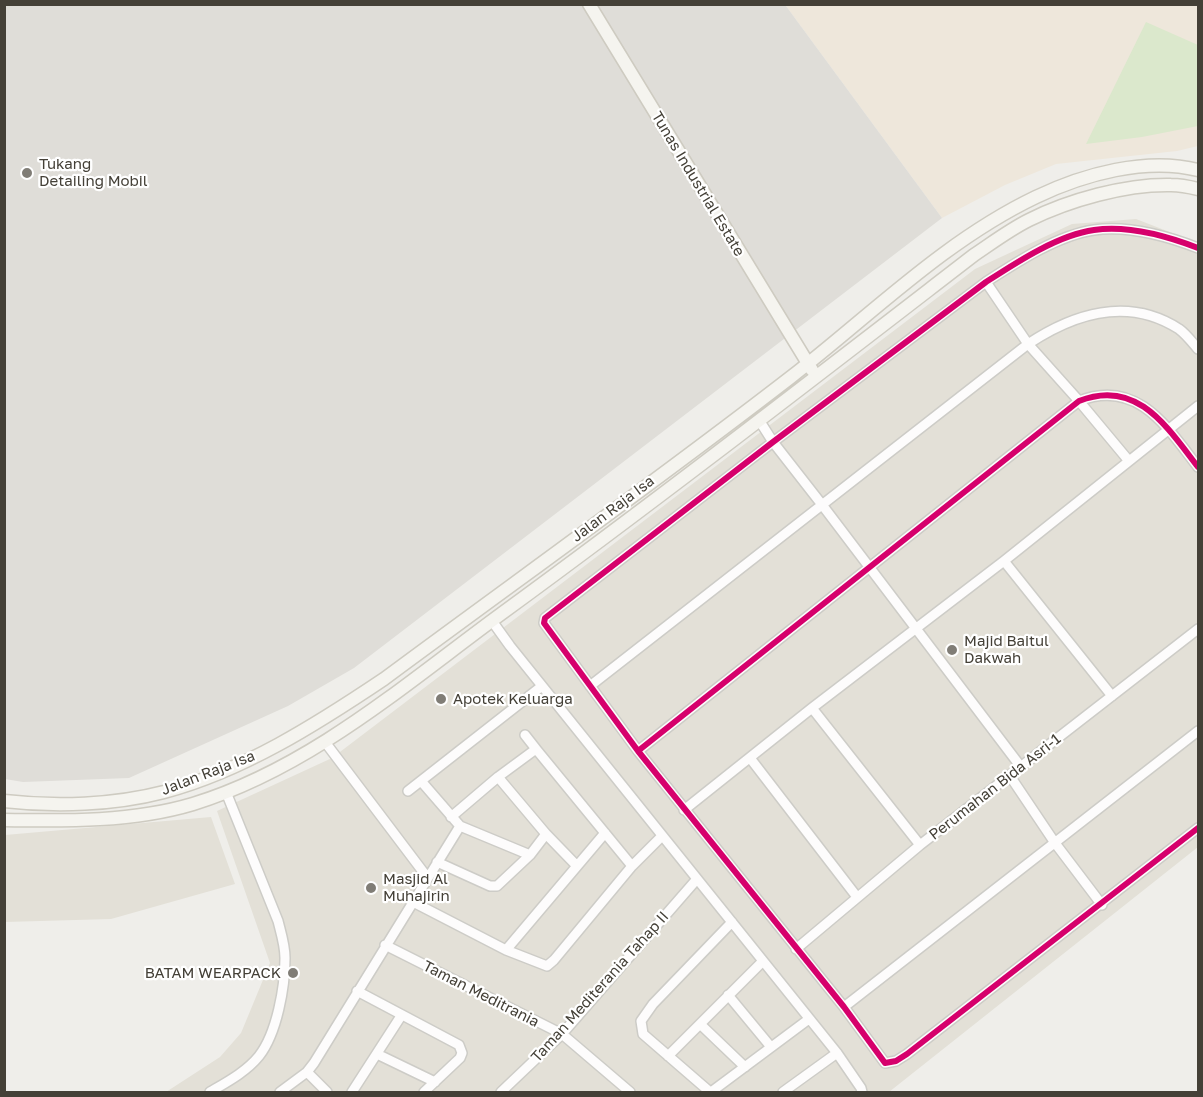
<!DOCTYPE html>
<style>
body{margin:0}
#map{position:relative;width:1203px;height:1097px;overflow:hidden;background:#efeeea;font-family:"Golos Text",sans-serif}
canvas{display:block}
.frame{position:absolute;inset:0;border:6px solid #444037;pointer-events:none}
</style>
<div id="map">
<canvas width="1203" height="1097"></canvas>
<div class="frame"></div>
</div>
<script>
const g = document.querySelector('canvas').getContext('2d');
g.lineJoin = 'round';
function fill(path, color) {
  g.fillStyle = color;
  g.fill(path, 'evenodd');
}
function strokePath(path, color, width, dash) {
  g.strokeStyle = color;
  g.lineWidth = width;
  g.lineCap = dash ? 'butt' : 'round';
  g.setLineDash(dash || []);
  g.stroke(path);
}
function drawText(font, color, halo, rows, align = 'center') {
  g.font = font + ' "Golos Text",sans-serif';
  g.lineWidth = 4.5;
  g.setLineDash([]);
  g.textBaseline = 'middle';
  g.strokeStyle = halo;
  g.fillStyle = color;
  for (const [text, x, y, turn = 0] of rows) {
    g.save();
    g.translate(x, y);
    g.rotate((+turn || 0) * Math.PI / 180);
    g.textAlign = isNaN(turn) ? turn : align;
    if (halo) g.strokeText(text, 0, 0);
    g.fillText(text, 0, 0);
    g.restore();
  }
}
const residential = new Path2D(`
 M1136 219 1198 243V847L889 1092H166L220 1057 241 1033 270 963 217 811 332 758 975 269 1072 224Z
 M211 817 235 884 111 919 5 922V835Z`);
const commercial = new Path2D(`
 M787 4 1198 5V146L1177 151 1056 164 1005 185 942 218 786 6Z`);
const industrial = new Path2D(`
 M5 5H787L786 6 942 218 354 668 288 706 129 778 23 782 5 779Z`);
const green = new Path2D(`
 M1146 22 1198 45V126L1142 137 1086 144Z`);
const street = new Path2D(`
 M1198 248C1167 236 1129 225 1094 230 1058 235 1017 262 986 282L773 442 545 618 544 623 638 751 844 1007 885 1063 896 1061 907 1054 1198 828
 M986 282 1028 344 1079 401 1129 461
 M759 420 773 442 823 506 1021 767
 M1004 561 1112 696
 M492 621 510 646 837 1053 861 1088 862 1092
 M590 686 1028 344C1073 314 1128 296 1179 329 1186 334 1192 342 1198 349
 M812 708 920 845
 M525 735 536 749
 M325 742 427 877
 M638 751 1079 401C1137 378 1167 427 1198 467
 M750 758 857 897
 M1010 776 1055 843 1102 905
 M498 777 546 834 576 865
 M421 781 460 826 530 855
 M408 791 542 686
 M684 810 812 708 1004 561 1198 406
 M451 817 498 777 536 749 632 866
 M437 862 490 886H497L530 855 546 834
 M413 902 506 950 547 966 554 960 632 866 662 836
 M385 945 562 1034 630 1092
 M796 949 920 845 1198 629
 M506 950 605 833
 M357 991 459 1045 462 1053 460 1058 424 1092
 M728 995 771 1047
 M844 1007 1198 731
 M700 1024 745 1067
 M377 1054 435 1082
 M668 1056 763 961
 M307 1072 327 1092
 M210 1092C227 1082 246 1072 259 1056 277 1033 285 987 285 958 285 945 281 933 278 921L226 792
 M280 1092 307 1072 314 1063 460 826
 M352 1092 401 1016
 M501 1092 562 1034 697 879
 M710 1092 643 1034 641 1021 653 1004 732 922
 M711 1092 809 1019
 M783 1092 837 1053`);
const secondary = new Path2D(`
 M589 4 812 370
 M4 801C56 807 114 805 164 792 243 771 317 724 384 679 519 579 658 480 791 377 871 315 944 241 1036 197 1084 174 1146 157 1198 170
 M4 820C67 821 133 822 193 804 310 768 404 685 501 614 661 497 817 376 974 255 992 243 1009 230 1029 220 1069 200 1126 184 1171 185 1180 185 1190 187 1198 189`);
const cycleway = new Path2D(`
 M1198 248C1167 236 1129 225 1094 230 1058 235 1017 262 986 282L773 442 545 618 544 623 638 751 844 1007 885 1063 896 1061 907 1054 1198 828
 M638 751 1079 401C1137 378 1167 427 1198 467`);
const markers = [
 [27,173,6,"#807d76"],
 [952,650,6,"#807d76"],
 [441,699,6,"#807d76"],
 [371,888,6,"#807d76"],
 [293,973,6,"#807d76"]
];
const poiNames = [
 ["Tukang",39,164],
 ["Detailing Mobil",39,181],
 ["Majid Baitul",964,641],
 ["Dakwah",964,658],
 ["Apotek Keluarga",453,699],
 ["Masjid Al",383,879],
 ["Muhajirin",383,896],
 ["BATAM WEARPACK",281,973,"right"]
];
const streetNames = [
 ["Tunas Industrial Estate",698,184,59],
 ["Jalan Raja Isa",613,509,-37],
 ["Jalan Raja Isa",208,773,-21],
 ["Perumahan Bida Asri-1",995,787,-38],
 ["Taman Mediterania Tahap II",600,987,-48],
 ["Taman Meditrania",481,994,27]
];
fill(residential, '#e3e0d7');
fill(commercial, '#eee7db');
fill(industrial, '#dfddd8');
fill(green, '#dbe8cc');
strokePath(street, '#cdccc7', 12);
strokePath(secondary, '#cecbc1', 15);
strokePath(street, '#fdfcfc', 9);
strokePath(secondary, '#f5f4ef', 12);
strokePath(cycleway, '#d6006c', 6);
for (const [x, y, r, color] of markers) {
  const dot = new Path2D();
  dot.arc(x, y, r, 0, 2 * Math.PI);
  g.fillStyle = color;
  g.fill(dot);
  strokePath(dot, '#fff', 2);
}
drawText('15px', '#444037', '#fff', poiNames, 'left');
drawText('15px', '#444037', '#fff', streetNames);
</script>
